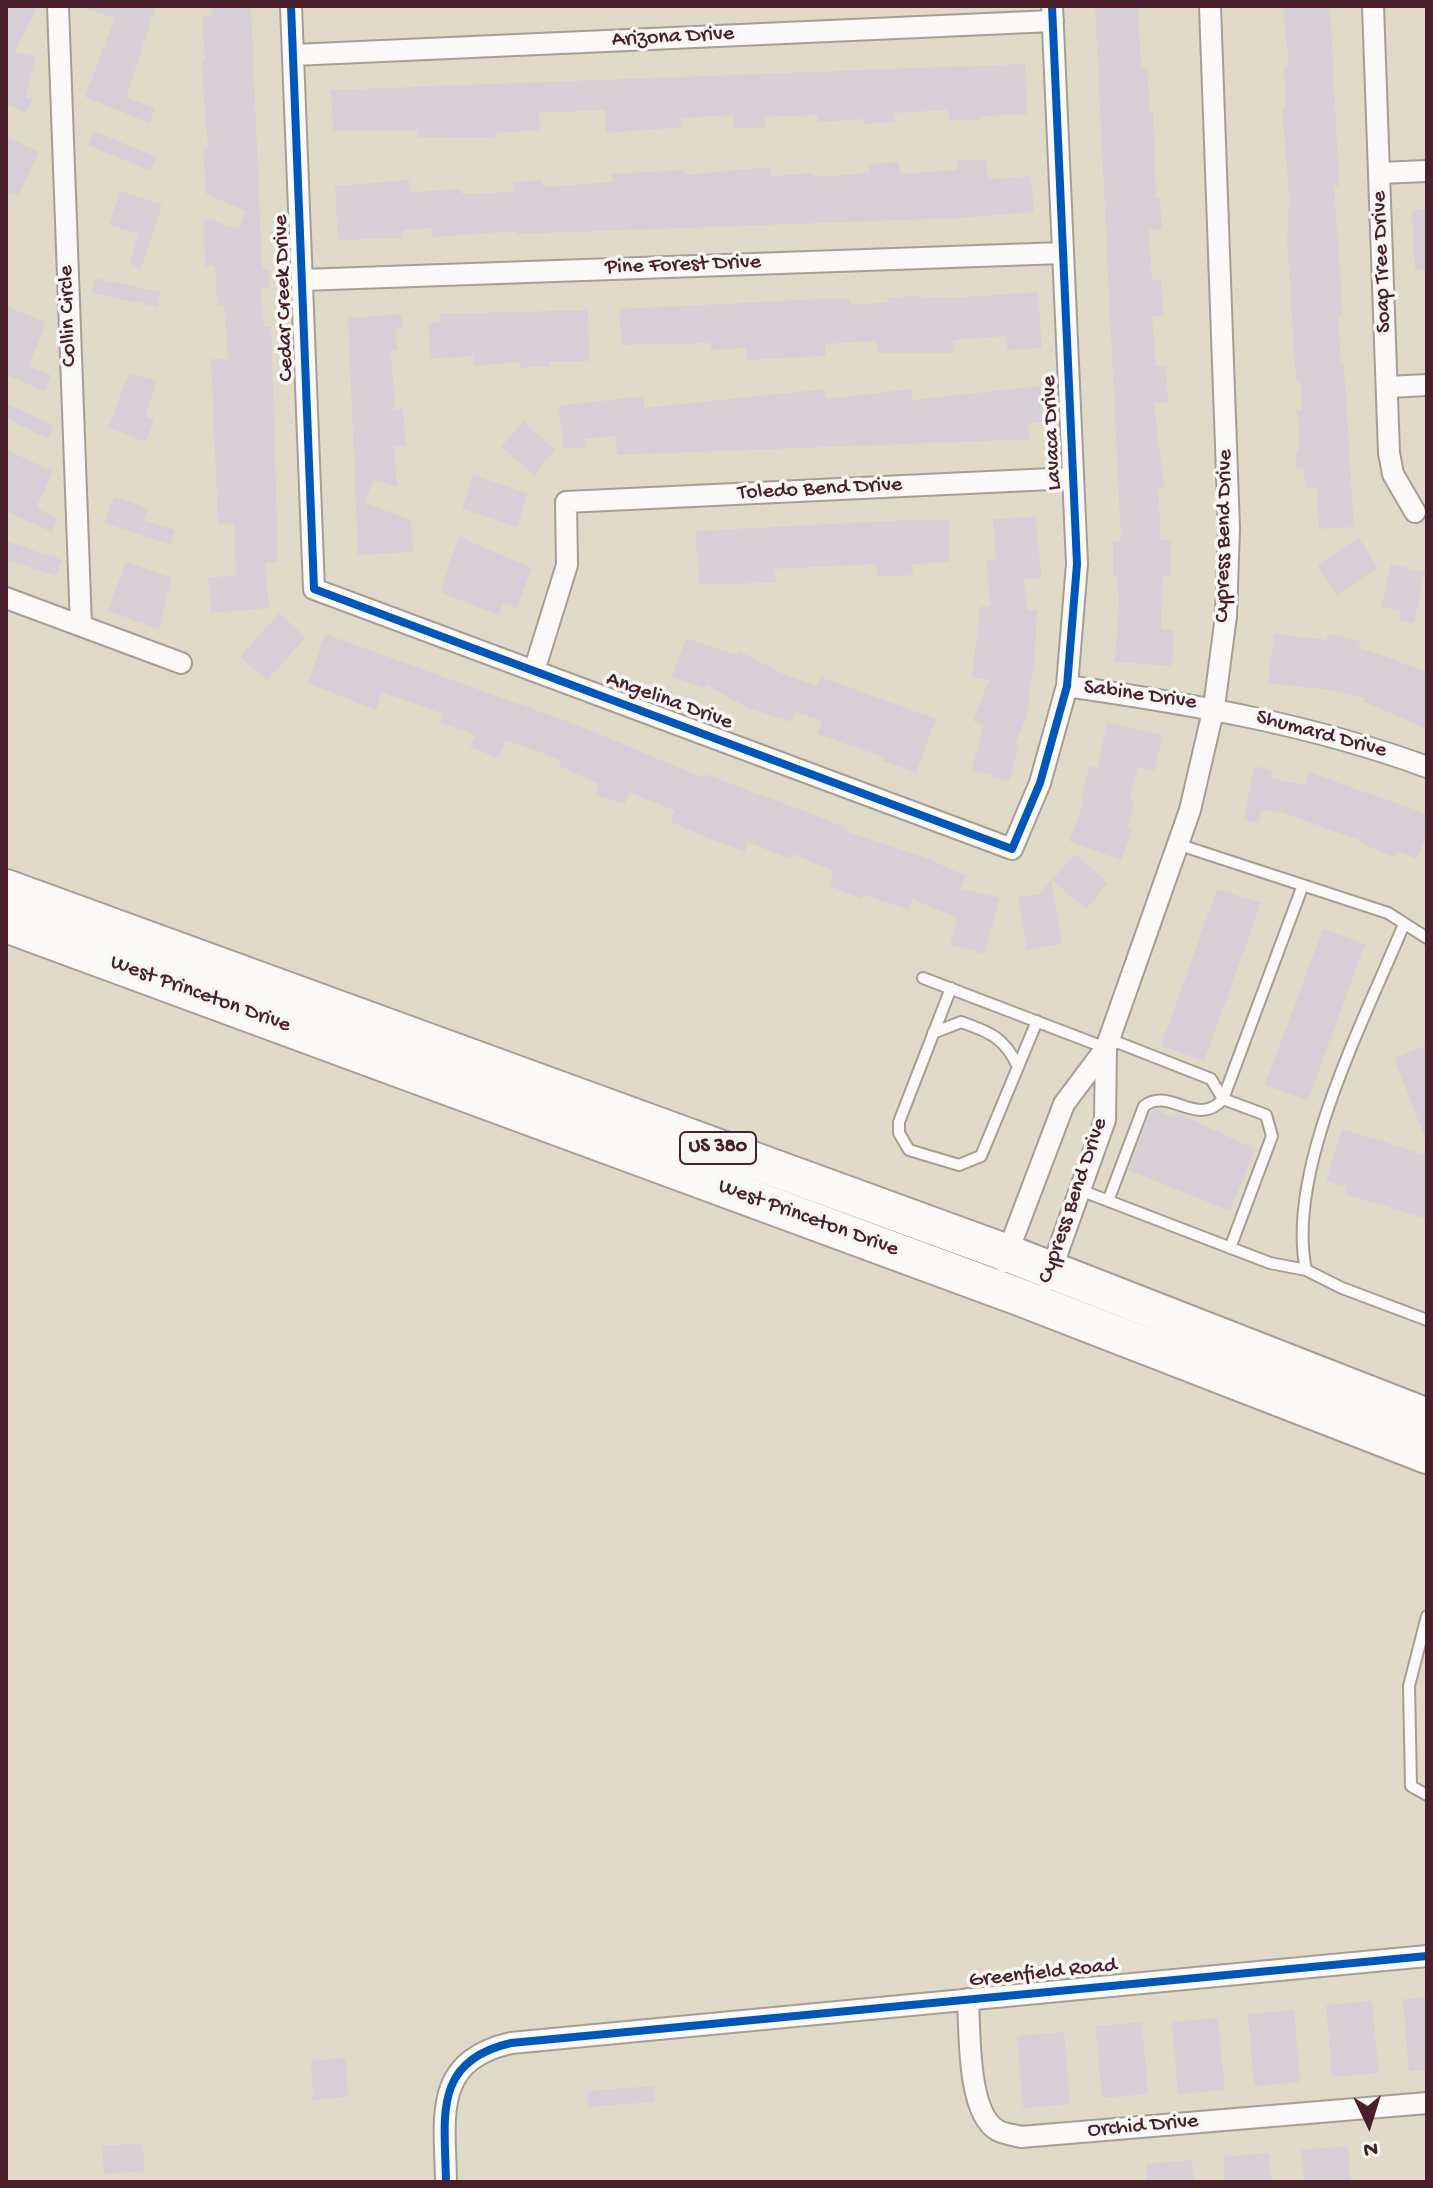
<!DOCTYPE html>
<style>
body{margin:0}
#map{position:relative;width:1433px;height:2188px;overflow:hidden;background:#e1dac9;font-family:"Gochi Hand",sans-serif}
canvas{display:block}
.frame{position:absolute;inset:0;border:8px solid #4a1f2b;pointer-events:none}
.north{position:absolute;left:1329px;top:2084px;width:80px;height:80px;-webkit-text-stroke:6px #f6f6f2;paint-order:stroke;rotate:176deg;font-size:22px;font-weight:700;line-height:32px;text-align:center;color:#4a1f2b}
.north::after{content:'';display:block;margin:auto;width:28px;height:36px;background:#4a1f2b;clip-path:polygon(50% 0,100% 100%,50% 72%,0 100%)}
</style>
<div id="map">
<canvas width="1433" height="2188"></canvas>
<div class="frame"></div>
<div class="north">N</div>
</div>
<script>
const g = document.querySelector('canvas').getContext('2d');
g.lineJoin = 'round';
function fill(path, color) {
  g.fillStyle = color;
  g.fill(path, 'evenodd');
}
function strokePath(path, color, width, dash) {
  g.strokeStyle = color;
  g.lineWidth = width;
  g.lineCap = dash ? 'butt' : 'round';
  g.setLineDash(dash || []);
  g.stroke(path);
}
function drawText(font, color, halo, rows, align = 'center') {
  g.font = font + ' "Gochi Hand",sans-serif';
  g.lineWidth = 7;
  g.setLineDash([]);
  g.textBaseline = 'middle';
  g.strokeStyle = halo;
  g.fillStyle = color;
  for (const [text, x, y, turn = 0] of rows) {
    g.save();
    g.translate(x, y);
    g.rotate((+turn || 0) * Math.PI / 180);
    g.textAlign = isNaN(turn) ? turn : align;
    if (halo) g.strokeText(text, 0, 0);
    g.fillText(text, 0, 0);
    g.restore();
  }
}
const building = new Path2D(`
 M6 6H38L15 52 36 57 26 97 32 100 26 113 6 104Z
 M87 6H156L126 97 155 109 149 123 85 97 114 18 87 9Z
 M211 6H251L262 270 269 269 270 288 261 289 264 327 271 326 272 347 278 563H265L269 608 211 613 208 578 236 575 234 523 218 524 211 359H228L224 306H217L215 266H205L204 218 239 229 246 211 206 194 203 147H208L201 61H205L202 17 212 16Z
 M1095 6H1138L1141 69H1147L1150 112H1153L1156 198H1160L1162 229 1149 230 1152 280H1161L1163 315 1152 316 1156 366H1166L1168 402 1154 403 1164 488H1158L1161 540H1171V576H1162L1161 629 1174 630 1172 666 1115 662 1119 602 1117 576H1113V541H1121Z
 M1283 6H1328L1331 21 1339 186H1334L1343 315H1338L1341 365H1344L1354 527 1319 529 1317 488H1305L1304 467 1296 468 1295 453H1299L1297 410H1302L1301 381H1296L1287 239 1289 194 1282 109H1286L1284 66 1289 65Z
 M1025 64 1027 114 981 116V119L949 121 948 110 894 113 895 122 863 124V119L818 122 817 115 765 117 766 127 734 129 733 115 681 118 682 127 606 133 605 110 539 113 540 130 495 133V138L418 137V130L333 131 331 90Z
 M94 131 157 157 151 171 88 145Z
 M6 136 39 152 18 196 6 192Z
 M986 159 988 179 1031 176 1034 212 960 218 517 234V231L432 237 431 228 402 230 403 238 338 240 335 186 409 180 410 192 461 189 462 194 514 192 513 182 542 180 543 187 612 182 611 174 684 170V175L770 167 771 176 813 173 814 177 869 173V164L899 162 900 174 957 170V161Z
 M120 191 162 205 141 268 130 264 138 234 109 225Z
 M1427 209V270H1415L1412 210Z
 M95 278 161 292 158 307 92 293Z
 M1038 292 1042 348 1007 350 1006 336 953 340 954 353H878L877 341 825 344 826 356 747 360 746 348 711 350 710 343 622 345 619 309 822 299H851V305L888 302V298L908 296 951 298Z
 M6 306 46 322 29 366 51 375 45 391 6 375Z
 M588 310 589 361 550 362V366L520 368V362L474 366 473 356 431 359 428 323 440 322V314Z
 M402 314 403 329H396L397 350H391L395 410 403 409 406 446H394L397 487 373 480 365 503 411 520 413 552 358 555 348 318Z
 M129 373 156 381 146 416 154 420 146 442 108 428Z
 M1041 386 1043 422 1028 423 1029 439 1010 440 617 455 616 436 585 439 586 447 564 449 558 406 644 396V408L825 389 826 399 911 389 912 400Z
 M6 403 54 426 48 439 6 418Z
 M523 421 555 450 534 475 501 447Z
 M6 450 53 471 36 508 58 518 52 532 6 511Z
 M473 475 528 493 517 527 462 509Z
 M114 496 148 508 144 520 175 530 170 545 104 523Z
 M1035 517 1042 578 1024 579 1027 610H1037L1035 655 1027 714 1015 745 1019 746 1009 781 971 770 984 725 973 721 989 680 972 677 980 606 990 607 987 561H996L993 519Z
 M909 520H949L950 562 912 564 913 575 877 577 876 564 775 569 776 583 699 584 695 531Z
 M459 537 532 568 517 608 503 603 499 615 439 592Z
 M1359 538 1378 568 1337 595 1317 565Z
 M6 541 62 560 56 576 6 560Z
 M126 561 172 578 159 629 108 611Z
 M1391 564 1425 572 1414 623 1399 620 1401 611 1381 607Z
 M279 613 306 637 267 680 240 657Z
 M325 634 577 725 704 778 705 774 815 815 846 828 845 831 926 858 966 876 961 888 1000 898 984 954 950 945 958 918 912 899 908 910 863 894 862 899 829 886 834 871 792 854 790 859 748 842 745 852 711 839 671 822 675 811 629 792 625 804 595 795 599 784 559 766 561 760 506 740 498 758 470 747 475 735 440 723 443 714 382 692 376 710 308 683Z
 M1274 634 1326 640 1328 634 1360 641 1359 647 1427 672V729L1364 702 1365 698 1331 690 1268 683Z
 M686 638 737 655 739 651 781 673 818 686 821 677 936 719 916 773 883 761 884 757 817 734 822 721 795 712 792 722 748 708 706 685 705 688 672 677Z
 M1107 722 1163 735 1154 771 1138 767 1129 800 1135 801 1127 828 1132 830 1121 860 1069 841 1084 802 1080 801 1090 766 1097 768Z
 M1254 766 1272 770 1270 778 1305 785 1308 772 1427 814V834L1417 859 1397 851 1394 857 1358 842 1359 840 1281 812 1261 810 1259 823 1244 820Z
 M1075 854 1108 883 1086 909 1052 880Z
 M1051 880 1062 944 1027 950 1018 897 1040 894Z
 M1217 889 1261 903 1204 1061 1161 1046Z
 M1323 929 1365 944 1308 1100 1265 1085Z
 M1427 1045V1141H1426L1394 1058Z
 M1155 1109 1173 1117 1178 1113 1255 1149 1230 1211 1128 1170 1150 1112Z
 M1342 1129 1427 1155V1219L1345 1194 1346 1187 1326 1181Z
 M1427 1997V2070L1409 2071 1403 1999Z
 M1372 2001 1379 2073 1332 2077 1326 2005Z
 M1294 2010 1300 2082 1254 2086 1248 2014Z
 M1218 2018 1225 2090 1178 2094 1172 2022Z
 M1142 2022 1148 2094 1102 2098 1095 2026Z
 M1064 2032 1070 2104 1023 2108 1017 2036Z
 M346 2058 348 2097 313 2100 311 2061Z
 M654 2086 655 2102 588 2107 587 2091Z
 M143 2143 145 2171 104 2174 102 2146Z
 M1348 2146 1351 2182H1304L1301 2150Z
 M1269 2153 1272 2182H1225L1223 2157Z
 M1192 2160 1194 2182H1147L1146 2164Z`);
const lane = new Path2D(`
 M1180 845 1388 913 1427 938
 M1404 924C1366 1017 1285 1170 1306 1270L1342 1288 1427 1320
 M923 978 1106 1048
 M951 988 899 1122V1133L909 1150 959 1165 981 1156 1037 1021
 M933 1033 961 1022C990 1032 1005 1038 1018 1067
 M1080 1190 1270 1263 1306 1270
 M1108 1201 1144 1106C1170 1086 1197 1129 1223 1099L1211 1079 1109 1039
 M1230 1248 1272 1136 1266 1115 1223 1099 1303 885
 M1427 1616 1409 1686 1411 1786 1427 1795`);
const street = new Path2D(`
 M58 6 81 626
 M291 6 314 589 1012 849 1040 783 1067 686 1077 564 1052 6
 M1373 6 1389 453 1393 474 1415 512
 M293 55 1053 21
 M1380 173 1427 171
 M302 280 1063 253
 M1388 387 1427 385
 M6 598 181 663
 M534 671 567 565 566 502 1073 478
 M1067 686C1191 704 1310 724 1427 767
 M1106 1048 1190 810 1214 707 1226 616 1229 528 1210 6
 M1004 1262 1064 1104 1106 1048 1105 1120 1048 1279
 M968 1999C970 2032 967 2112 997 2130 1003 2134 1015 2135 1021 2137L1427 2103
 M446 2182C445 2117 432 2061 511 2043L1427 1956`);
const highway = new Path2D(`
 M6 888 1007 1253 1427 1417
 M6 924 1022 1298 1427 1455`);
const cycleway = new Path2D(`
 M291 6 314 589 1012 849 1040 783 1067 686 1077 564 1052 6
 M446 2182C445 2117 432 2061 511 2043L1427 1956`);
const shields = [
 [718,1148,76]
];
const shieldNames = [
 ["US 380",718,1148]
];
const streetNames = [
 ["Arizona Drive",673,38,-3],
 ["Soap Tree Drive",1383,262,-92],
 ["Pine Forest Drive",683,266,-2],
 ["Cedar Creek Drive",285,298,-92],
 ["Collin Circle",69,316,-92],
 ["Lavaca Drive",1053,433,-93],
 ["Toledo Bend Drive",820,490,-3],
 ["Cypress Bend Drive",1225,536,-89],
 ["Sabine Drive",1140,696,8],
 ["Angelina Drive",669,702,20],
 ["Shumard Drive",1321,735,15],
 ["West Princeton Drive",200,995,20],
 ["Cypress Bend Drive",1074,1201,-71],
 ["West Princeton Drive",808,1219,20],
 ["Greenfield Road",1043,1974,-6],
 ["Orchid Drive",1143,2127,-5]
];
fill(building, '#d7d1d7');
strokePath(lane, '#a79d95', 14);
strokePath(street, '#a79d95', 24);
strokePath(highway, '#a79d95', 40);
strokePath(lane, '#faf9f7', 10);
strokePath(street, '#faf9f7', 20);
strokePath(highway, '#faf9f7', 36);
strokePath(cycleway, '#0057b8', 8);
for (const [x, y, w] of shields) {
  const box = new Path2D();
  box.roundRect(x - w / 2, y - 16, w, 32, 6);
  g.fillStyle = '#f6f6f2';
  g.fill(box);
  strokePath(box, '#4a1f2b', 2);
}
drawText('bold 20px', '#4a1f2b', null, shieldNames);
drawText('22px', '#4a1f2b', '#f6f6f2', streetNames);
</script>
